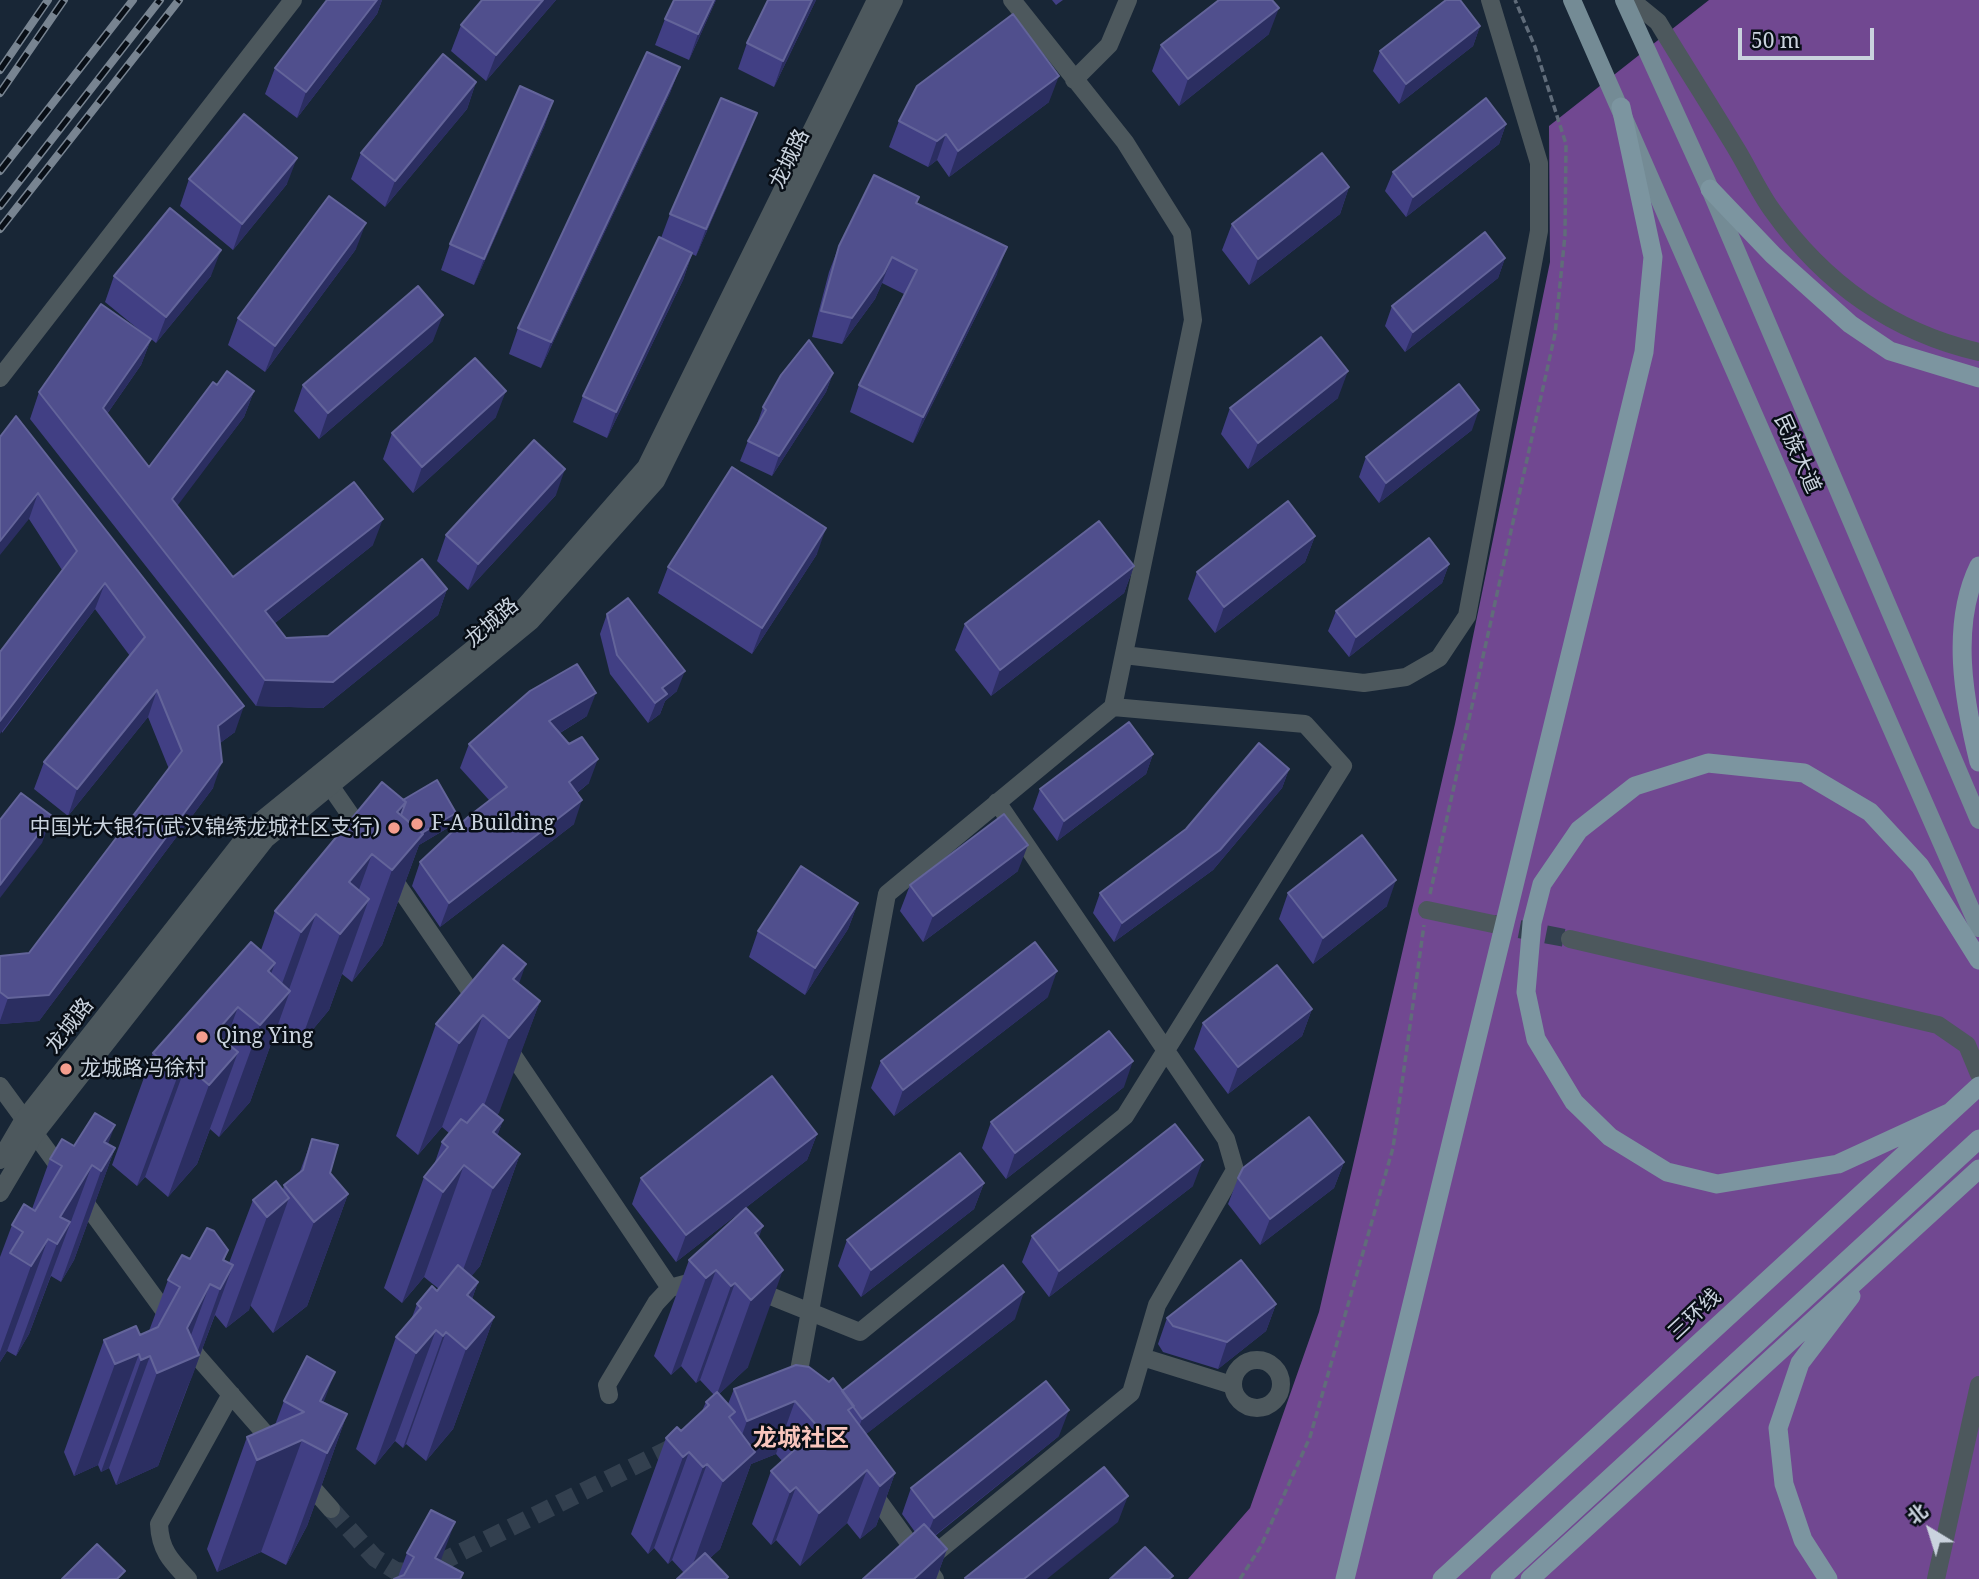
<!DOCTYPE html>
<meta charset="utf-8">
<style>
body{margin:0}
#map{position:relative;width:1979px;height:1579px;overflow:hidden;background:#182636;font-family:"Noto Serif","Noto Sans SC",serif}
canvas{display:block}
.north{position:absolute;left:1895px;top:1495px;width:70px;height:70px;-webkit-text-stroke:5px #080e16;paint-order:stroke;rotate:322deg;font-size:19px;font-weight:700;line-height:28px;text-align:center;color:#cad3de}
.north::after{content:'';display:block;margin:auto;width:24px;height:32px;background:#cad3de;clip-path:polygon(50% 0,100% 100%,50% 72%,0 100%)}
.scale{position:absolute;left:1738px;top:28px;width:136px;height:32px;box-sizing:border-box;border:4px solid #cad3de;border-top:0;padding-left:9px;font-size:21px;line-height:24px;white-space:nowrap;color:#cad3de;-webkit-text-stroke:5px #080e16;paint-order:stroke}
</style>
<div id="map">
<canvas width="1979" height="1579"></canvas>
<div class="north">北</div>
<div class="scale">50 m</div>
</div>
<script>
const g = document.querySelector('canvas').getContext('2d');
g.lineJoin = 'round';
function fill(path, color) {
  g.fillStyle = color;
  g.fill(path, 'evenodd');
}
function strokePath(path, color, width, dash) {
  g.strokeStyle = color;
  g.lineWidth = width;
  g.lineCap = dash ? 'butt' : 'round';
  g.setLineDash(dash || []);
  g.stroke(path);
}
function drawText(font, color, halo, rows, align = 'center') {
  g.font = font + ' "Noto Serif","Noto Sans SC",serif';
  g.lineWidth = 5;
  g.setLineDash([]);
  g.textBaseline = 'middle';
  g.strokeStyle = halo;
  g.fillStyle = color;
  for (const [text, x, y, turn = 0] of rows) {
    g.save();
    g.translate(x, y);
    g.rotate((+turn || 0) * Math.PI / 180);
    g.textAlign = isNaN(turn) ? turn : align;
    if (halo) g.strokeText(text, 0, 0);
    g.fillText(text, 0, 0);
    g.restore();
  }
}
const forest = new Path2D(`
 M1709 0H1979V1579H1188L1250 1508 1319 1312 1455 724 1550 262 1549 126Z`);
const minorTunnel = new Path2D(`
 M1493 924 1570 939
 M331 1509 375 1558 396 1571 419 1573 681 1443`);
const path = new Path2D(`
 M1430 894 1555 334 1565 235 1566 144 1535 47 1515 0
 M1240 1579 1261 1546 1310 1437 1393 1148 1424 925`);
const minor = new Path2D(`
 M1631 0 1658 22C1684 65 1711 107 1737 150 1749 170 1759 192 1772 210 1824 283 1892 332 1979 352
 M1074 80 1109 45 1128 0
 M0 378 293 0
 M1124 655 1364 683 1406 677 1439 658 1467 616 1539 231V163L1490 0
 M331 787 365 836
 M390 874 481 1007
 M1427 910 1493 924
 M1570 939 1938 1025 1967 1045 1979 1074
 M504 1042 670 1288
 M0 1086 198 1357 277 1447
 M753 1289 860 1332 1125 1116 1343 766 1305 724 1113 707
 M1142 1357 1232 1385
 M1233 1384a24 24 0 1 1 48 0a24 24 0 1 1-48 0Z
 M796 1387 887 894 1113 707 1193 320 1182 233 1125 142 1012 0
 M609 1395 607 1385 656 1303 670 1288 703 1279
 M302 1476 331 1509
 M870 1489 935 1579
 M926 1561 1131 1393 1157 1305 1235 1170 1226 1139 997 802
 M188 1579C171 1561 160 1550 159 1524L231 1394
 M1936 1579 1979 1385`);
const tertiary = new Path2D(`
 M0 1160 24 1119 253 827 523 608 646 467 876 0
 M0 1193 35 1134 266 839 531 621 656 481 894 0`);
const primary = new Path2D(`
 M1572 0 1979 928
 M1624 0 1710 189 1979 820`);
const trunk = new Path2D(`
 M1710 189 1773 255 1850 324 1890 351 1979 378
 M1979 566C1950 625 1964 701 1979 762
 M1949 1113 1838 1164 1717 1184 1667 1172 1610 1137 1574 1102 1536 1039 1526 992 1532 923 1542 884 1579 830 1635 786 1708 763 1804 773 1870 812 1920 866 1979 960
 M1345 1579 1644 352 1653 257 1621 107
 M1442 1579 1979 1086
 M1500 1579 1979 1139
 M1530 1579 1979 1169
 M1828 1579 1803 1540 1784 1484 1778 1428 1800 1363 1851 1296`);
const rail = new Path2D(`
 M0 70 48 0
 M0 93 64 0
 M0 171 133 0
 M0 206 160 0
 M0 229 179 0`);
const wall = new Path2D(`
 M327 0H382L377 14 297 118 265 94 275 68Z
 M482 0H556L486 81 451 51 461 25Z
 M674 0H716L689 60 655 45 665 19Z
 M768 0H816L774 87 738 69 747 43Z
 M1052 0H1063L1056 5Z
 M1480 26 1473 46 1399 104 1373 71 1380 51Z
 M1269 34 1179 106 1152 71 1161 45Z
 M680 67 670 93 541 368 509 354 518 328Z
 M476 82 467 109 385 207 351 179 361 153Z
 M553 101 544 127 474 285 441 270 450 244Z
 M1049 102 949 177 937 160 928 167 889 147 899 121Z
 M1506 124 1499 144 1406 217 1385 191 1393 172Z
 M747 139 696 256 692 254 683 280 607 438 573 422 583 396 661 238 670 214Z
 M189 179 287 184 233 250 180 206Z
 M1349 187 1340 214 1249 285 1222 250 1232 224Z
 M917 203 997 274 913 443 850 412 859 385 904 294 882 283 875 299 842 344 812 337 829 272 839 246Z
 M356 249 265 372 228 345 238 318Z
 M1505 258 1498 278 1405 352 1385 326 1392 306Z
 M114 276H211L156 343 151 339 141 365 107 414 149 467 217 385 254 391 244 417 177 505 233 577 373 545 275 623 286 638 328 636 447 589 438 615 323 708 256 706 30 419 39 392 149 338 105 302Z
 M433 341 319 439 294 411 303 385Z
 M833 373 826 392 772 476 740 461 748 441 756 427 763 407Z
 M1338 398 1248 469 1221 434 1230 408Z
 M496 417 413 493 383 459 392 433Z
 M1472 430 1379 503 1359 477 1366 457Z
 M0 437 235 732 220 743 213 788 39 1021 0 1024V956L29 953 169 769 148 717 68 816 34 789 44 762 130 656 95 609 2 733 0 652 62 570 29 519Z
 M556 495 468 590 437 561 446 535Z
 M1315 536 1305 562 1215 633 1188 599 1197 572Z
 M817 554 752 654 658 593 668 567Z
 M1449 564 1442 583 1349 657 1328 631 1336 611Z
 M1134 566 1124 593 991 696 955 650 965 624Z
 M607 614 677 691 665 701 660 714 648 723 610 674 600 634Z
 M587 716 560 733 589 783 577 793 574 824 440 927 412 886 420 862 489 800 460 768 469 744Z
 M1153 754 1146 774 1057 841 1033 809 1040 789Z
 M1289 769 1282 788 1213 870 1114 942 1093 913 1100 893Z
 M403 800 456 813 451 826 419 845 382 945 352 982 342 974 329 1010 299 1046 277 1027 250 1102 219 1137 210 1129 197 1164 168 1197 145 1177 137 1186 112 1165 153 1053 261 950 275 911Z
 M1018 871 923 942 900 911 910 885Z
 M1288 893 1387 906 1313 964 1279 919Z
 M858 903 848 929 805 995 749 957 758 931Z
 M519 984 540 1001 497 1115 503 1120 497 1136 520 1154 480 1266 471 1276 478 1282 472 1299 494 1317 453 1429 426 1461 406 1444 403 1448 395 1441 375 1465 356 1449 396 1337 411 1320 417 1304 439 1289 424 1277 402 1303 384 1288 424 1177 434 1165 442 1142 449 1133 442 1127 418 1155 396 1136 436 1024Z
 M1048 997 894 1116 871 1088 881 1061Z
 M1312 1009 1302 1036 1228 1094 1194 1049 1203 1023Z
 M1124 1087 1006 1179 982 1148 991 1122Z
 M817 1134 807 1160 676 1262 632 1204 641 1178Z
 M312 1139 330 1173 348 1194 307 1306 273 1333 250 1305 249 1310 226 1328 215 1315 158 1466 116 1485 109 1468 101 1472 98 1465 74 1476 64 1452 104 1340 140 1335 149 1331 168 1280 190 1259 228 1250 224 1261 229 1263 253 1200 283 1190 284 1185 299 1174Z
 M108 1144 115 1148 74 1260 61 1282 51 1276 49 1281 29 1334 16 1356 7 1351 0 1362V1257L12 1225 32 1209 50 1159 74 1146Z
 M1344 1162 1334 1188 1260 1245 1228 1204 1238 1178Z
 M984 1183 974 1209 861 1297 838 1266 847 1240Z
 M1193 1186 1049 1297 1022 1262 1032 1236Z
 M758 1238 748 1367 719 1394 728 1404 734 1389 829 1382 842 1391 1015 1319 866 1434 895 1473 876 1526 860 1539 847 1523 800 1566 776 1540 771 1545 752 1524 771 1471 782 1461 776 1454 751 1464 720 1549 710 1558 684 1573 672 1560 668 1564 654 1548 648 1554 631 1534 666 1438 681 1431 702 1411 706 1402 714 1395 700 1380 696 1383 681 1366 671 1375 654 1356 689 1260Z
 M1276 1304 1266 1331 1218 1369 1163 1352 1158 1344 1167 1318Z
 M284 1401 324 1402 347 1414 307 1526 286 1565 261 1552 217 1572 207 1549 247 1437 275 1425Z
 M1059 1436 935 1536 947 1549 936 1579H863L915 1532 902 1514 911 1488Z
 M407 1553 440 1561 463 1573 461 1579H394L398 1577Z`);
const shadedWall = new Path2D(`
 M377 0H382L377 14 297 118 306 92Z
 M543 0H556L486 81 496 55Z
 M714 0H716L689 60 698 34Z
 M812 0H816L774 87 783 61Z
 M1279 8 1269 34 1179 106 1188 79Z
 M1480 26 1473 46 1399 104 1406 84Z
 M680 67 670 93 541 368 551 342Z
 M1059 76 1049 102 949 177 958 151Z
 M476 82 467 109 385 207 395 181Z
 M553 101 544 127 474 285 484 259Z
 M757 113 747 139 696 256 706 229Z
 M1506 124 1499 144 1406 217 1413 197Z
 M946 134 937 160 928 167 937 141Z
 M297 158 287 184 233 250 242 224Z
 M1349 187 1340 214 1249 285 1258 259Z
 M366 223 356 249 265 372 275 346Z
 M1007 247 997 274 913 443 923 417Z
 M221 250 211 276 156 343 166 317Z
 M692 253 683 280 607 438 616 412Z
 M892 257 882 283 875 299 842 344 852 318Z
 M1505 258 1498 278 1405 352 1413 332Z
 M443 315 433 341 319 439 328 413Z
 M151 339 141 365 93 434 103 408Z
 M1348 371 1338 398 1248 469 1258 443Z
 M833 373 826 392 772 476 779 456Z
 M254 391 244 417 163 525 172 499Z
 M506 391 496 417 413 493 422 467Z
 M1479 410 1472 430 1379 503 1386 483Z
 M565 469 556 495 468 590 478 564Z
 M38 493 29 519 0 555V541Z
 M383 519 373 545 256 638 265 611Z
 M826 528 817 554 752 654 762 628Z
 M1315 536 1305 562 1215 633 1224 607Z
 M1449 564 1442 583 1349 657 1356 637Z
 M1134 566 1124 593 991 696 1000 670Z
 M105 583 95 609 0 734V721Z
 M447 589 438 615 323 708 256 706 265 680Z
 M685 671 677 691 665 701 660 714 648 723 662 688Z
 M157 690 148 717 68 816 77 789Z
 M596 693 587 716 540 745 549 721Z
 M244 706 235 732 208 752 218 726Z
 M1153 754 1146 774 1057 841 1064 821Z
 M598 759 589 783 560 806 569 782Z
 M222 762 213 788 39 1021 0 1024V1021L8 998Z
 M1289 769 1282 788 1213 870 1114 942 1122 923Z
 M582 800 574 824 440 927 449 903Z
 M406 802 383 863 397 812Z
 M456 813 451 826 419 845 382 945 352 982 392 870 406 842Z
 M52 816 42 843 0 898V885Z
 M1028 845 1018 871 923 942 933 916Z
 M372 854 345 928 369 899 329 1010 299 1046 340 934 349 882Z
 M1396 880 1387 906 1313 964 1323 938Z
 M858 903 848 929 805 995 815 968Z
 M316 914 287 995 290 991 250 1102 219 1137 260 1025 272 1011 301 932Z
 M275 963 254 1021 268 971Z
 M526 964 502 1031 513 979Z
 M1057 971 1048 997 894 1116 903 1090Z
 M540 1001 499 1113 468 1149 509 1038Z
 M238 1007 210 1084 238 1052 197 1164 168 1197 209 1085 215 1033Z
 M1312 1009 1302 1036 1228 1094 1238 1067Z
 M483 1015 442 1127 418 1155 459 1043Z
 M1133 1061 1124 1087 1006 1179 1015 1153Z
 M186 1065 145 1177 137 1186 178 1075Z
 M503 1120 482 1179 493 1132Z
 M115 1125 99 1169 104 1142Z
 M817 1134 807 1160 676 1262 686 1235Z
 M115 1148 74 1260 61 1282 101 1171Z
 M520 1154 480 1266 452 1300 493 1188Z
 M1203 1160 1193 1186 1049 1297 1059 1271Z
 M1344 1162 1334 1188 1260 1245 1270 1219Z
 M92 1165 29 1334 16 1356 57 1244 60 1217Z
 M464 1165 424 1277 402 1303 443 1192Z
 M984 1183 974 1209 861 1297 871 1270Z
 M348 1194 307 1306 273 1333 314 1222Z
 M289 1198 249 1310 226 1328 267 1217Z
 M763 1226 740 1288 755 1233Z
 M48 1239 7 1351 0 1362V1352L31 1266Z
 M233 1265 192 1377 187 1388 158 1466 116 1485 157 1373 187 1328 210 1284 181 1362 196 1356 220 1289Z
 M716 1270 681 1366 671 1375 706 1278Z
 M783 1270 748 1367 716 1397 751 1300Z
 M478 1282 457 1341 467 1295Z
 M735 1283 700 1380 696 1383 731 1286Z
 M1024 1292 1015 1319 852 1445 862 1419Z
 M1276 1304 1266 1331 1218 1369 1227 1342Z
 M494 1317 453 1429 426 1461 466 1349Z
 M436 1330 395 1441 375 1465 416 1353Z
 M446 1332 406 1444 403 1448 443 1336Z
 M139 1354 98 1465 74 1476 115 1364Z
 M150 1356 109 1468 101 1472 141 1360Z
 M335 1372 308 1444 320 1401Z
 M795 1401 776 1454 751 1464 720 1549 688 1578 723 1481 728 1474 747 1421Z
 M1069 1410 1059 1436 924 1544 934 1518Z
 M347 1414 307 1526 286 1565 327 1453Z
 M302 1440 261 1552 217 1572 257 1460Z
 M689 1452 654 1548 648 1554 683 1457Z
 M707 1464 672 1560 668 1564 703 1467Z
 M867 1470 847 1523 800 1566 819 1513Z
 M895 1473 876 1526 860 1539 880 1486Z
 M796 1487 776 1540 771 1545 790 1492Z
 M1128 1496 1118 1522 1047 1579H1024Z
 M455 1522 434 1579 435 1558Z
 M947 1549 936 1579H914Z`);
const building = new Path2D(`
 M327 0H377L306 92 275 68Z
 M482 0H543L496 55 461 25Z
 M674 0H714L698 34 665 19Z
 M768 0H812L783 61 747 43Z
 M1219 0H1272L1279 8 1188 79 1161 45Z
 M1446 0H1460L1480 26 1406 84 1380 51Z
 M1013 14 1059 76 958 151 946 134 937 141 899 121 917 86Z
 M647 52 680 67 551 342 518 328Z
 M443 54 476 82 395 181 361 153Z
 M520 86 553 101 484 259 450 244Z
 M721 98 757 113 706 229 670 214Z
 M1486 98 1506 124 1413 197 1393 172Z
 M244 114 297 158 242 224 189 179Z
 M1322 153 1349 187 1258 259 1232 224Z
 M874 175 919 197 916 203 1007 247 923 417 859 385 917 270 892 257 884 273 852 318 821 311 839 246Z
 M329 196 366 223 275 346 238 318Z
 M170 208 221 250 166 317 114 276Z
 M1485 232 1505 258 1413 332 1392 306Z
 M659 237 692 253 616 412 583 396Z
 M418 286 443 315 328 413 303 385Z
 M101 304 151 339 103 408 149 467 213 382 217 385 227 371 254 391 172 499 233 577 354 482 383 519 265 611 286 638 328 636 422 559 447 589 333 682 265 680 39 392Z
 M1321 337 1348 371 1258 443 1230 408Z
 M809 340 833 373 779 456 748 441 766 410 763 407 781 375Z
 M475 358 506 391 422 467 392 433Z
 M1459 384 1479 410 1386 483 1366 457Z
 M16 416 244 706 218 726 222 762 49 995 8 998 0 992V956L29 953 182 751 157 690 77 789 44 762 145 637 105 583 0 721V652L77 551 38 493 0 541V437Z
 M534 440 565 469 478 564 446 535Z
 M732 467 826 528 762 628 668 567Z
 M1288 501 1315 536 1224 607 1197 572Z
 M1099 521 1134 566 1000 670 965 624Z
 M1429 538 1449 564 1356 637 1336 611Z
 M628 598 685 671 662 688 667 694 655 703 617 655 607 614Z
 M577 664 596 693 549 721 569 744 582 737 598 759 569 782 582 800 449 903 420 862 468 817 507 787 469 744 530 691Z
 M1129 722 1153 754 1064 821 1040 789Z
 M1259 743 1289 769 1220 850 1122 923 1100 893 1186 829Z
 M437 780 456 813 422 833 401 815 406 802 403 800Z
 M382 782 406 802 397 812 423 834 392 870 372 854 349 882 369 899 340 934 316 914 301 932 275 911Z
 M21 793 52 816 0 885V820Z
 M1004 814 1028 845 933 916 910 885Z
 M1362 835 1396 880 1323 938 1288 893Z
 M801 866 858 903 815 968 758 931Z
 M251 942 275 963 268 971 290 991 260 1025 238 1007 215 1033 238 1052 209 1085 186 1065 178 1075 153 1053Z
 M1035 942 1057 971 903 1090 881 1061Z
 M503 945 526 964 513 979 540 1001 509 1038 483 1015 459 1043 436 1024Z
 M1277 965 1312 1009 1238 1067 1203 1023Z
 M1109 1031 1133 1061 1015 1153 991 1122Z
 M772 1076 817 1134 686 1235 641 1178Z
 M483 1104 503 1120 493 1132 520 1154 493 1188 464 1165 443 1192 424 1177 448 1147 442 1142 461 1119 467 1123Z
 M95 1113 115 1125 104 1142 115 1148 101 1171 92 1165 60 1217 70 1222 57 1244 48 1239 31 1266 10 1253 23 1232 12 1225 24 1204 35 1211 62 1166 50 1159 62 1139 74 1146Z
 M1309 1117 1344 1162 1270 1219 1238 1178 1243 1168Z
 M1175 1124 1203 1160 1059 1271 1032 1236Z
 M312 1139 338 1145 330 1173 348 1194 314 1222 284 1185 303 1170Z
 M960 1153 984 1183 871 1270 847 1240Z
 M276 1181 289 1198 267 1217 253 1200Z
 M746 1208 763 1226 755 1233 783 1270 751 1300 735 1283 731 1286 716 1270 706 1278 689 1260Z
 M207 1228 214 1231 228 1250 223 1260 233 1265 220 1289 210 1284 187 1328 199 1355 157 1373 150 1356 141 1360 139 1354 115 1364 104 1340 136 1326 140 1335 158 1327 180 1287 168 1280 182 1255 190 1259Z
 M1241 1260 1276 1304 1227 1342 1173 1326 1167 1318Z
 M458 1265 478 1282 467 1295 494 1317 466 1349 446 1332 443 1336 436 1330 416 1353 396 1337 421 1308 417 1304 432 1286 437 1291Z
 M1003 1265 1024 1292 862 1419 842 1391Z
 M307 1356 335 1372 320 1401 347 1414 327 1453 302 1440 257 1460 247 1437 304 1412 284 1401Z
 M796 1365 809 1367 829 1382 833 1378 854 1406 848 1410 895 1473 880 1486 867 1470 819 1513 796 1487 790 1492 771 1471 819 1428 795 1401 747 1421 734 1389Z
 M1046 1381 1069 1410 934 1518 911 1488Z
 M717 1392 735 1412 729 1417 755 1452 723 1481 707 1464 703 1467 689 1452 683 1457 666 1438 677 1427 681 1431 709 1405 706 1402Z
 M1104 1467 1128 1496 1024 1579H966L965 1578Z
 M431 1510 455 1522 435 1558 463 1573 460 1579H394L404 1575 414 1557 407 1553Z
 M924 1524 947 1549 914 1579H863Z
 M97 1544 125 1571 117 1579H62Z
 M1145 1547 1173 1576 1169 1579H1110Z
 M705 1553 728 1577 726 1579H677Z`);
const markers = [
 [417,824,7,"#f49d8d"],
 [394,828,7,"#f49d8d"],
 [202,1037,7,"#f49d8d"],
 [66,1069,7,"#f49d8d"]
];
const streetNames = [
 ["龙城路",790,159,-64],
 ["民族大道",1797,454,66],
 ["龙城路",492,623,-41],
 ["龙城路",70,1026,-52],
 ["三环线",1695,1315,-43]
];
const poiNames = [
 ["F-A Building",431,824],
 ["中国光大银行(武汉锦绣龙城社区支行)",380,828,"right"],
 ["Qing Ying",216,1037],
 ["龙城路冯徐村",80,1069]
];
const quarterNames = [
 ["龙城社区",801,1439]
];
fill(forest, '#714891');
strokePath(minorTunnel, '#33404f', 18, [18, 9]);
strokePath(path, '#606c7a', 3.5, [7, 3.5]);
strokePath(minor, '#4d585d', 18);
strokePath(tertiary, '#4d585d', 18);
strokePath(primary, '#748b95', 18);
strokePath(trunk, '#7c95a0', 19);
strokePath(rail, '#788491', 8);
strokePath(rail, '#080e16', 5, [16]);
fill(wall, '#413f84');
fill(shadedWall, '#2b2e61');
fill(building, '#504f8d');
strokePath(building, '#63649a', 2);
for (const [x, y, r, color] of markers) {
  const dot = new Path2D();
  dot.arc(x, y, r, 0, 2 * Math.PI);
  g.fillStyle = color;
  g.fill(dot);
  strokePath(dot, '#080e16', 2.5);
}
drawText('21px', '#cad3de', '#080e16', streetNames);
drawText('21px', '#cad3de', '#080e16', poiNames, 'left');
drawText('bold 24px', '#f8c5bc', '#080e16', quarterNames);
</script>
